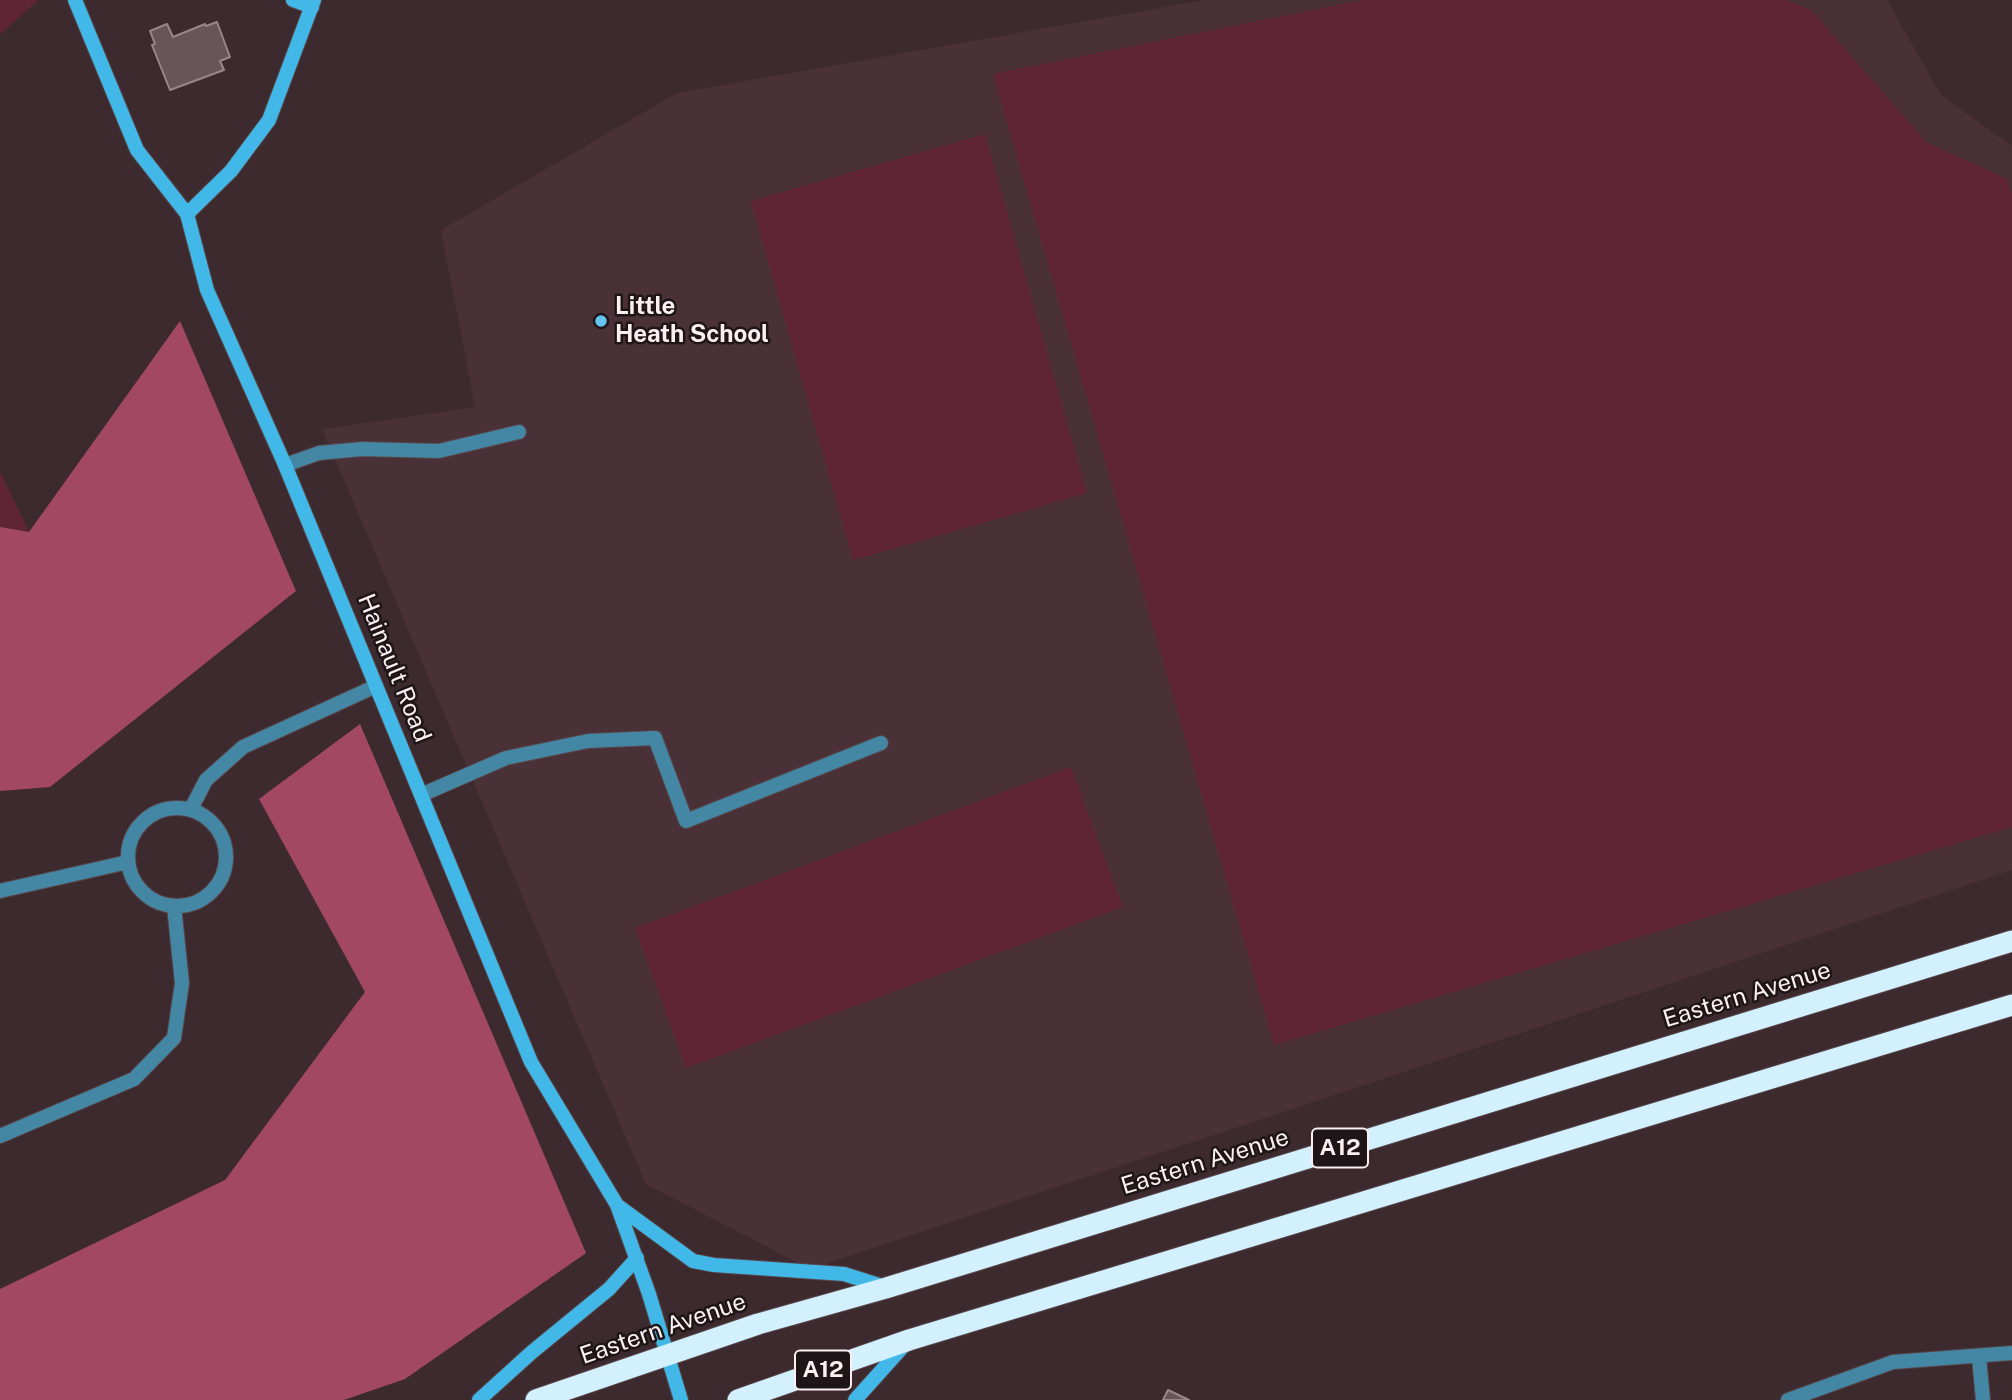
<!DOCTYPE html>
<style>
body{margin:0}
canvas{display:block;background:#3c2a2e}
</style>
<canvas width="2012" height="1400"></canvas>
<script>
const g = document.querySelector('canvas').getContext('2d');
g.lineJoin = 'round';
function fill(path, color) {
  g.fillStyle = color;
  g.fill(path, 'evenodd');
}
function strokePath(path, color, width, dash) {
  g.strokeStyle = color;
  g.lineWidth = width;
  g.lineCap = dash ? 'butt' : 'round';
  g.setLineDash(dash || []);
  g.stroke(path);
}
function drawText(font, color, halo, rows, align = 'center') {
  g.font = font + ' "Public Sans",sans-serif';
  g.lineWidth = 5;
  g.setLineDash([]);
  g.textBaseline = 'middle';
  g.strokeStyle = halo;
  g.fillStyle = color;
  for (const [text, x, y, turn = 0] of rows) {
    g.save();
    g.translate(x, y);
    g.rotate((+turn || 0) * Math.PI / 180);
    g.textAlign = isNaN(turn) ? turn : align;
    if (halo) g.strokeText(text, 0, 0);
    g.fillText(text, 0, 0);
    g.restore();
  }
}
const built = new Path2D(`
 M1205 0H1887L1941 95 2012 146V870L810 1269 646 1184 322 429 475 407 441 230 677 93Z`);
const green = new Path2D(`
 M0 0H39L0 34Z
 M1363 0H1787L1812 11 1926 142 2007 179 2012 194V827L1274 1045 993 74Z
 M985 134 1087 493 853 560 751 201Z
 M0 471 29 532 0 527Z
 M1071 767 1123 907 686 1068 635 928Z`);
const forest = new Path2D(`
 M180 321 296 591 50 787 0 791V527L29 532Z
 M360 724 586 1253 405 1379 344 1400H0V1289L225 1180 365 992 259 799Z`);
const building = new Path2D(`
 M217 22 230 57 220 61 224 70 170 90 152 45 155 44 150 31 167 24 173 37 205 24 206 26Z
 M1168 1390 1189 1400H1163Z`);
const lane = new Path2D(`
 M285 465 319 453 362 449 439 451 519 432
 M421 795 506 758 588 741 655 738 686 821 881 743`);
const street = new Path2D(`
 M128 857a49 49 0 1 1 98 0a49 49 0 1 1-98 0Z
 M191 809 206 780 243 747 376 686
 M0 891 128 862
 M0 1136 134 1079 174 1038 182 983 174 906
 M1979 1357 1983 1400
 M1788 1400 1893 1362 2012 1353`);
const secondary = new Path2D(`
 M75 0 137 150 187 214 207 290 285 465 531 1062 617 1205 649 1294 681 1400
 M293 0 312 7
 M187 214 231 171 269 120 314 0
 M618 1206 693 1261 714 1265 844 1274 885 1287
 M479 1400 532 1352 609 1289 637 1258
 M855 1400 908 1341`);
const highway = new Path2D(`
 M536 1400 758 1324 886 1288 2012 941
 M738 1400 909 1340 2012 1005`);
const markers = [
 [601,321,7,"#65c4ef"]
];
const shields = [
 [1340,1148,56],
 [823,1370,56]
];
const shieldNames = [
 ["A12",1340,1148],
 ["A12",823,1370]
];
const poiNames = [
 ["Little",615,307],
 ["Heath School",615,335]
];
const streetNames = [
 ["Hainault Road",394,668,68],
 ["Eastern Avenue",1747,995,-17],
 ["Eastern Avenue",1205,1162,-17],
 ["Eastern Avenue",663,1329,-19]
];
fill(built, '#4a3137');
fill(green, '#5f2536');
fill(forest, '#a34863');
fill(building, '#685559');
strokePath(building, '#9a8589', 2);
strokePath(lane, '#574649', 16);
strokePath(street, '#574649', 16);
strokePath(secondary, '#574649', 16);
strokePath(highway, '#574649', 23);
strokePath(lane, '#4487a5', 14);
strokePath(street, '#4487a5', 14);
strokePath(secondary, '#41b8e8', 14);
strokePath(highway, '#d3f0ff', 21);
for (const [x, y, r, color] of markers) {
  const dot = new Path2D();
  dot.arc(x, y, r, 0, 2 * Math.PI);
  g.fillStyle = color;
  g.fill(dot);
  strokePath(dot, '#1d1517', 2.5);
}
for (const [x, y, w] of shields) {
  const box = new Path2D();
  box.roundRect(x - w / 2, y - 19.5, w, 39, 5);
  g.fillStyle = '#1d1517';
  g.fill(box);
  strokePath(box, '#fbeff1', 2);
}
drawText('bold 23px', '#fbeff1', null, shieldNames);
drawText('bold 24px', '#fbeff1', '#1d1517', poiNames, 'left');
drawText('24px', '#fbeff1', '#1d1517', streetNames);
</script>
